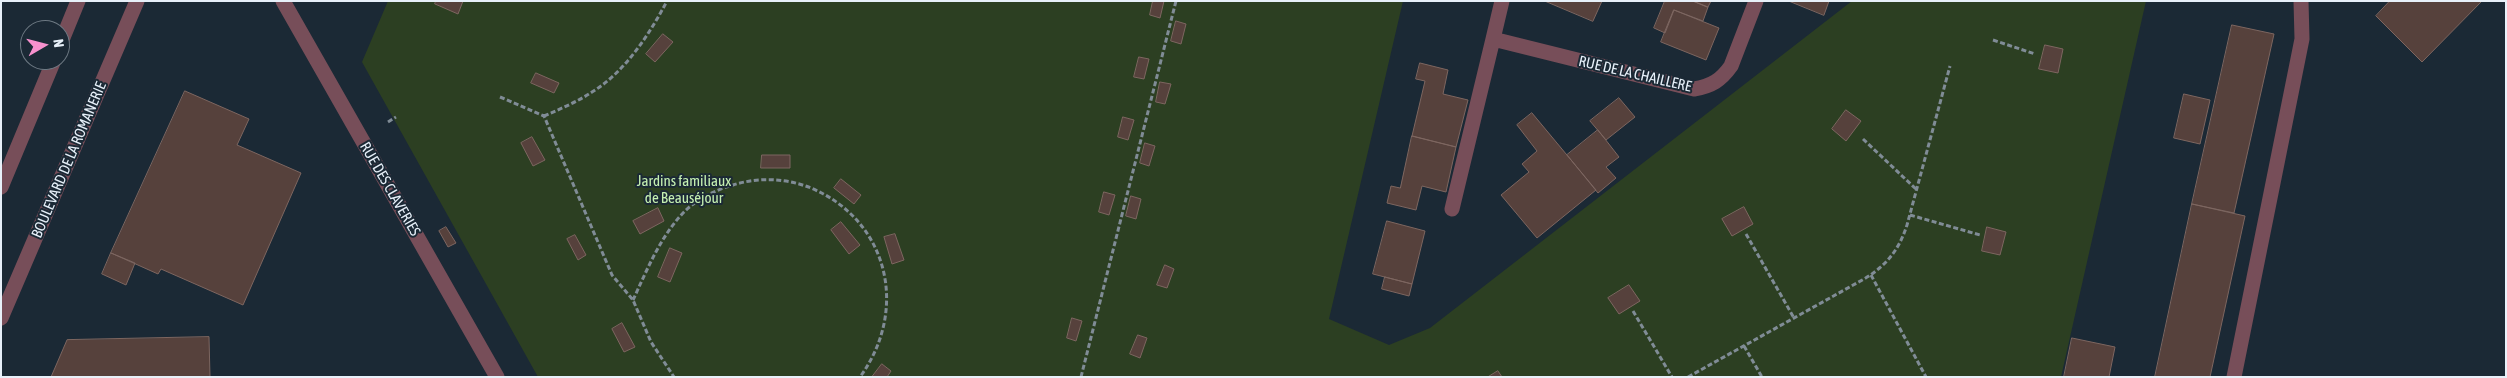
<!DOCTYPE html>
<meta charset="utf-8">
<style>
body{margin:0}
#map{position:relative;width:2507px;height:378px;overflow:hidden;background:#1b2935;font-family:"Asap Condensed",sans-serif}
canvas{display:block}
.frame{position:absolute;inset:0;border:2px solid #e7f0f9;pointer-events:none}
.north{position:absolute;left:20px;top:20px;width:50px;height:50px;box-sizing:border-box;background:#1b2935;border:1px solid #6d7983;border-radius:50%;rotate:82deg;font-size:14px;font-weight:700;line-height:20px;text-align:center;color:#e7f0f9}
.north::after{content:'';display:block;margin:auto;width:18px;height:22px;background:#f790cd;clip-path:polygon(50% 0,100% 100%,50% 72%,0 100%)}
</style>
<div id="map">
<canvas width="2507" height="378"></canvas>
<div class="frame"></div>
<div class="north">N</div>
</div>
<script>
const g = document.querySelector('canvas').getContext('2d');
g.lineJoin = 'round';
function fill(path, color) {
  g.fillStyle = color;
  g.fill(path, 'evenodd');
}
function strokePath(path, color, width, dash) {
  g.strokeStyle = color;
  g.lineWidth = width;
  g.lineCap = dash ? 'butt' : 'round';
  g.setLineDash(dash || []);
  g.stroke(path);
}
function drawText(font, color, halo, rows, align = 'center') {
  g.font = font + ' "Asap Condensed",sans-serif';
  g.lineWidth = 4;
  g.setLineDash([]);
  g.textBaseline = 'middle';
  g.strokeStyle = halo;
  g.fillStyle = color;
  for (const [text, x, y, turn = 0] of rows) {
    g.save();
    g.translate(x, y);
    g.rotate((+turn || 0) * Math.PI / 180);
    g.textAlign = isNaN(turn) ? turn : align;
    if (halo) g.strokeText(text, 0, 0);
    g.fillText(text, 0, 0);
    g.restore();
  }
}
const green = new Path2D(`
 M388 1H1403L1329 319 1389 345 1430 328 1852 1H2146L2061 377H538L362 62Z`);
const building = new Path2D(`
 M436 1H463L458 14 435 4Z
 M1153 1H1164L1160 18 1150 15Z
 M1545 1H1602L1593 21Z
 M1665 1H1693L1708 7 1703 21 1674 10 1665 33 1654 28Z
 M1693 1H1711L1708 7Z
 M1789 1H1829L1824 15Z
 M2390 1H2482L2422 62 2376 16Z
 M1674 10 1719 28 1706 60 1661 42Z
 M1176 21 1186 24 1181 44 1171 41Z
 M2232 25 2274 34 2234 213 2192 204Z
 M663 34 673 42 655 62 646 54Z
 M2045 45 2063 49 2058 73 2039 69Z
 M1139 57 1149 59 1144 79 1134 77Z
 M1420 63 1448 70 1443 94 1468 100 1456 147 1412 136 1425 81 1416 79Z
 M536 73 559 83 554 93 531 83Z
 M1160 82 1171 84 1165 104 1156 102Z
 M185 91 249 119 237 145 301 173 243 305 161 269 158 274 111 253Z
 M2184 94 2210 100 2200 144 2174 138Z
 M1619 98 1635 117 1606 140 1590 121Z
 M1846 110 1861 121 1846 141 1832 129Z
 M1532 113 1596 190 1537 238 1501 195 1529 172 1522 164 1537 151 1517 125Z
 M1123 117 1134 120 1128 140 1118 137Z
 M1598 130 1619 157 1606 167 1616 178 1598 193 1567 155Z
 M1412 136 1456 147 1446 192 1422 186 1416 210 1387 203 1391 186 1400 188Z
 M532 137 545 160 533 166 521 143Z
 M1145 143 1155 146 1149 166 1140 163Z
 M762 155H790V168H761Z
 M841 179 861 195 854 204 834 188Z
 M1104 192 1115 195 1109 215 1099 212Z
 M1131 196 1141 199 1136 219 1126 216Z
 M2192 204 2245 216 2210 377H2155Z
 M1744 207 1753 224 1732 236 1722 219Z
 M658 208 664 221 640 234 633 221Z
 M1387 221 1425 231 1412 284 1373 274Z
 M841 222 860 245 849 254 831 230Z
 M446 227 456 243 448 247 439 231Z
 M1987 227 2006 232 2000 255 1982 251Z
 M895 234 904 260 892 264 884 237Z
 M575 235 586 255 578 260 567 239Z
 M670 248 682 253 670 282 658 277Z
 M111 253 135 263 126 285 102 274Z
 M1165 265 1174 269 1167 288 1157 285Z
 M1385 277 1412 284 1409 296 1382 289Z
 M1629 285 1640 301 1619 314 1608 298Z
 M1072 318 1082 321 1076 341 1067 338Z
 M622 323 635 347 624 352 612 329Z
 M1138 335 1147 338 1140 358 1130 354Z
 M209 337 210 377H51L67 340Z
 M2072 338 2115 347 2109 377H2064Z
 M882 364 891 371 887 377H872Z
 M1498 371 1502 377H1488Z`);
const path = new Path2D(`
 M1993 40 2035 54
 M500 97 544 116 612 275 633 300 651 342 674 377
 M544 116C560 109 577 102 592 92 625 72 649 35 667 1
 M388 122 396 117
 M1863 139 1917 190
 M1910 215 1980 235
 M1746 234 1794 318
 M1871 275 1926 377
 M633 300C647 270 660 237 684 212 697 199 715 190 733 185 758 177 786 178 811 188 889 221 909 310 860 377
 M1633 311 1672 377
 M1744 346 1762 377
 M1081 377 1176 1
 M1688 377 1864 279C1886 266 1899 250 1907 225L1950 66`);
const service = new Path2D(`
 M2234 377 2302 39 2301 1`);
const minor = new Path2D(`
 M283 1 497 377
 M1502 1 1493 39 1694 89C1712 86 1721 80 1731 66L1756 1
 M1452 209 1493 39`);
const tertiary = new Path2D(`
 M60 45 78 1
 M1 187 54 60
 M1 318 137 1`);
const streetNames = [
 ["RUE DE LA CHAILLERE",1635,74,13],
 ["BOULEVARD DE LA ROMANERIE",69,160,-67],
 ["RUE DES CLAVERIES",390,189,60]
];
const parkNames = [
 ["Jardins familiaux",684,181],
 ["de Beauséjour",684,198]
];
fill(green, '#2c3f22');
fill(building, '#56413c');
strokePath(building, '#7d6660', 1);
strokePath(path, '#808c96', 3, [5, 2.5]);
strokePath(service, '#774e59', 15);
strokePath(minor, '#774e59', 15);
strokePath(tertiary, '#774e59', 15);
drawText('15px', '#e7f0f9', '#1b2935', streetNames);
drawText('15px', '#c5f0b1', '#1b2935', parkNames);
</script>
